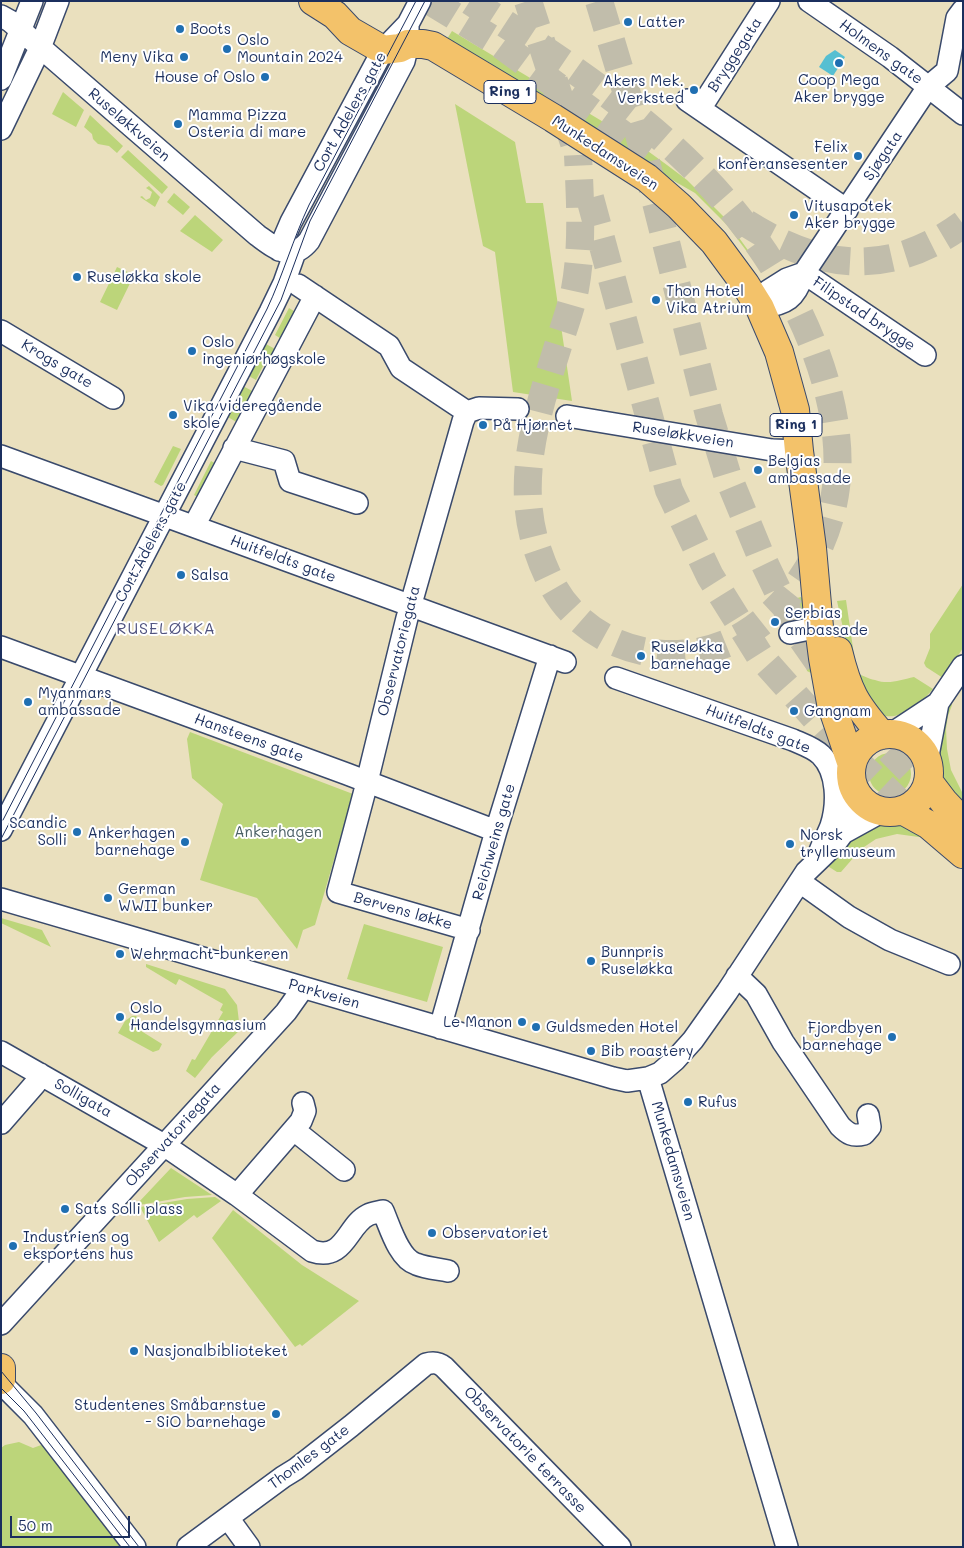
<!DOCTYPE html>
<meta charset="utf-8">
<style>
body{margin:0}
#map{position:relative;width:964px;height:1548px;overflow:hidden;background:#eae0be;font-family:Mali,sans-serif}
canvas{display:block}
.frame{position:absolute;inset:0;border:2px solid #1b2f5e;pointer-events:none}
.scale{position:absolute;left:10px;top:1516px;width:120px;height:22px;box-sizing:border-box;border:2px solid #1b2f5e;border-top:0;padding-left:6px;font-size:15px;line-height:18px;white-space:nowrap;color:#1b2f5e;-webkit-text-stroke:4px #fff;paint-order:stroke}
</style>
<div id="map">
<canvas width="964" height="1548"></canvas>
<div class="frame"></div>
<div class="scale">50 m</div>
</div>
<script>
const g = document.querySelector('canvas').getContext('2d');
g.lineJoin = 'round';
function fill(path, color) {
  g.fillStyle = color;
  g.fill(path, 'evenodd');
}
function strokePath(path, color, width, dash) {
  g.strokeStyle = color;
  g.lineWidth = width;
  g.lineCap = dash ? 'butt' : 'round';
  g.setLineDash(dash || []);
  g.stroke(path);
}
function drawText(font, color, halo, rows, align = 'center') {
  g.font = font + ' Mali,sans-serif';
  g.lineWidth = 4;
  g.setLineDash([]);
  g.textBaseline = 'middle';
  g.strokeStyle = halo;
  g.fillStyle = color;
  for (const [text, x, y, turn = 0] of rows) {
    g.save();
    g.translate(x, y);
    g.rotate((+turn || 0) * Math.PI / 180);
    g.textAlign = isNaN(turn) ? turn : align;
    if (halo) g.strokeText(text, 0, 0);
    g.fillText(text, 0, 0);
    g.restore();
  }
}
const green = new Path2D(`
 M452 31 630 138 667 165 687 180 724 217 758 264 757 265 727 225 695 193 674 181 634 153 447 39Z
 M63 92 84 110 76 127 52 114Z
 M455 104 515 142 526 203H543L572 401 513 392 495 252 483 246Z
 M90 115 123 146 117 153 109 146 98 144 93 139 92 134 84 127Z
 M128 150 168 187 162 194 121 157Z
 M149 186 160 197 155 207 140 197 142 196 146 200 150 198 152 192 146 188Z
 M174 193 190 207 183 215 167 202Z
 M195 215 223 240 212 252 180 231Z
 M117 267 134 275 117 310 100 302Z
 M289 308 297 313 283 340 275 335Z
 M264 343 277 350 270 364 265 362 256 380 247 375Z
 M241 385 256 393 240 424 226 416Z
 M173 446 181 449 163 485 161 486 154 482Z
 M211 461 220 466 203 500 194 495Z
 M963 584V648L943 678 926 667 924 663 930 648V634Z
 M801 597 809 610 801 626 797 598Z
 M846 600 854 655 855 662 851 664 837 601Z
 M806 635 818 671 811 673 807 671 802 636Z
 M856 674C862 674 868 679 875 680 889 685 900 680 914 677L933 689C920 704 899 723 878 714Z
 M951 701 952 705 948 716 946 729 947 749 951 770 963 794V801L959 805 945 786 938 761 943 715Z
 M190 732 353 794 315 925 303 930 297 949 257 898 200 880 223 804 192 778 187 739Z
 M869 774a21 21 0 1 1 42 0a21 21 0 1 1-42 0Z
 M897 823 906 825 926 838 897 834 876 839 861 849 841 872H837L826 865C847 842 863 824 897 823Z
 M1 918 42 930 51 947 1 923Z
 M364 924 443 947 427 1002 347 979Z
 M146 964 225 989 237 1005 240 1030 212 1057 195 1078 186 1071 192 1059 195 1060 223 1012 220 1010 223 1004 179 979 176 985 146 967Z
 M132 1016H136L140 1020 138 1029 162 1044 159 1050 153 1052 118 1033 125 1021Z
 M171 1168 212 1195 185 1197 139 1205 138 1203Z
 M215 1197 221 1201 197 1218 194 1215 159 1242 140 1207 187 1199Z
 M233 1210 302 1265 359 1301 302 1346 300 1344 295 1347 212 1238Z
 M19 1442 33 1448 44 1444 120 1547H1V1448L5 1445Z`);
const water = new Path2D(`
 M835 50 845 57 833 76 819 67 826 56Z`);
const highwayTunnel = new Path2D(`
 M430 1 497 42 648 153
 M470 1C569 65 673 131 745 226 798 294 847 399 836 487 829 545 795 603 745 634 691 667 617 659 573 613 554 594 543 568 535 542 516 475 538 410 558 346 564 327 571 308 575 289 583 245 580 200 578 155
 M528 1 574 143
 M599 1 639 134 709 415 727 474 760 554 798 633 829 677
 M590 198 669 490 710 576 760 656 841 747 921 823
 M746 223C820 270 889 278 963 224
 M860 720 942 803`);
const minor = new Path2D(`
 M809 1 890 57 963 114
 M1 16 10 21 257 235C275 248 291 263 309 241L404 61 408 44V24
 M1 79 32 1
 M687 100 847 210
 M700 109 769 1
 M1 129 40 48 58 1
 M279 250 291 222 383 50 408 24 420 1
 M804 273 925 355
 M298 285 389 346 401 368 467 412
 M760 308C787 304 795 299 804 273L928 87 947 71 957 18 963 10
 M760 308 768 291 787 279 804 273
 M1 331 113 398
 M467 412 463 421 407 618 364 794 338 892 469 930
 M467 412 479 408 518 409
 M567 416 772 450 799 451
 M234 448 284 461 290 481 357 503
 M1 456 565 662
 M194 526 315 296
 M790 633 819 627
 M1 647 347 774 496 831
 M616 678 793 740C802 744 814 748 821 755 838 772 838 804 831 826 828 834 823 843 820 851
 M891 734 938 703
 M927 761 938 703 963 666
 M1 830 270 312 284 283 295 252
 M844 830 853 787
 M800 882 849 917 890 940 949 964
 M1 899 613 1078 627 1081 648 1078 660 1073 675 1060 693 1040 727 992 806 872 834 845 843 833 883 811
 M737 976 756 994 783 1042 840 1126C848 1134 853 1137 864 1134L870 1127 868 1115
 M440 1028 496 831 550 656
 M1 1052 164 1145 237 1195 312 1251C345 1262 347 1225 368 1215 372 1213 379 1212 383 1211 390 1227 399 1259 416 1264 426 1268 438 1269 448 1271
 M648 1078 787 1547
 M1 1123 35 1084 40 1074
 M294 1130 344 1170
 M237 1195 301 1121 305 1111 303 1103
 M1 1324 286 1012 303 988
 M1 1383 33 1415 135 1547
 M228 1518 249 1547
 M188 1547 283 1477 296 1469 351 1426 426 1364C433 1362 438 1362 444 1367L620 1547`);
const major = new Path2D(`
 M1 1368V1380`);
const highway = new Path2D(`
 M313 1 335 15 350 31 383 50 400 48 408 44H423L433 46 553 118 647 178 679 206 714 242 745 284 760 308 779 352 795 410 799 451 812 548 819 627 823 658 831 703 852 765
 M838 651C848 692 855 704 882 735
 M851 773a39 39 0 1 1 78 0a39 39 0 1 1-78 0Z
 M928 781 944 802 963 822
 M902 810 929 825 963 854`);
const tram = new Path2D(`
 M3 820 267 309C283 275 293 239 309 205L416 1
 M1 839 281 300 310 221 425 1
 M1 1371 36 1413 139 1547
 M1 1388 24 1411 130 1547`);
const markers = [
 [628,22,5,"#1f6fb2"],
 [180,29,5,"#1f6fb2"],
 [227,49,5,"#1f6fb2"],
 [184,57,5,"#1f6fb2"],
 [839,63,5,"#1f6fb2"],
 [265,77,5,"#1f6fb2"],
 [694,90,5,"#1f6fb2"],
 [178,124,5,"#1f6fb2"],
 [858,156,5,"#1f6fb2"],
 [794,215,5,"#1f6fb2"],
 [77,277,5,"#1f6fb2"],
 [656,300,5,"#1f6fb2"],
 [192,351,5,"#1f6fb2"],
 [173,415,5,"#1f6fb2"],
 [483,425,5,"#1f6fb2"],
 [758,470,5,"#1f6fb2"],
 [181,575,5,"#1f6fb2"],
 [775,622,5,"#1f6fb2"],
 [641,656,5,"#1f6fb2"],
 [28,702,5,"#1f6fb2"],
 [794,711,5,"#1f6fb2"],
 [77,832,5,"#1f6fb2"],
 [185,842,5,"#1f6fb2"],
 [790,844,5,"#1f6fb2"],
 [108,898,5,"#1f6fb2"],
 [120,954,5,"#1f6fb2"],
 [591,961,5,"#1f6fb2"],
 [120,1017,5,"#1f6fb2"],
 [522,1022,5,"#1f6fb2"],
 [536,1027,5,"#1f6fb2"],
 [892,1037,5,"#1f6fb2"],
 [591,1051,5,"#1f6fb2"],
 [688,1102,5,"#1f6fb2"],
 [65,1209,5,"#1f6fb2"],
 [432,1233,5,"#1f6fb2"],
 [13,1246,5,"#1f6fb2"],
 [134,1351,5,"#1f6fb2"],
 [276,1414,5,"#1f6fb2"]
];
const shields = [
 [510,92,52],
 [796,425,52]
];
const shieldNames = [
 ["Ring 1",510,92],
 ["Ring 1",796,425]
];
const poiNames = [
 ["Latter",638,22],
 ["Boots",190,29],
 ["Oslo",237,40],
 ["Mountain 2024",237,57],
 ["Meny Vika",174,57,"right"],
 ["House of Oslo",255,77,"right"],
 ["Coop Mega",839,80,"center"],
 ["Aker brygge",839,97,"center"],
 ["Akers Mek.",684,81,"right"],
 ["Verksted",684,98,"right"],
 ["Mamma Pizza",188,115],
 ["Osteria di mare",188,132],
 ["Felix",848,147,"right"],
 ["konferansesenter",848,164,"right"],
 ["Vitusapotek",804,206],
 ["Aker brygge",804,223],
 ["Ruseløkka skole",87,277],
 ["Thon Hotel",666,291],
 ["Vika Atrium",666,308],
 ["Oslo",202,342],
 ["ingeniørhøgskole",202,359],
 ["Vika videregående",183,406],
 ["skole",183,423],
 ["På Hjørnet",493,425],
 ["Belgias",768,461],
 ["ambassade",768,478],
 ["Salsa",191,575],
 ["Serbias",785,613],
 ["ambassade",785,630],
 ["Ruseløkka",651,647],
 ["barnehage",651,664],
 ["Myanmars",38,693],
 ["ambassade",38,710],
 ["Gangnam",804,711],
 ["Scandic",67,823,"right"],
 ["Solli",67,840,"right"],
 ["Ankerhagen",175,833,"right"],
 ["barnehage",175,850,"right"],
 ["Norsk",800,835],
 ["tryllemuseum",800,852],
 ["German",118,889],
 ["WWII bunker",118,906],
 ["Bunnpris",601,952],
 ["Ruseløkka",601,969],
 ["Wehrmacht-bunkeren",130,954],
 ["Oslo",130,1008],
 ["Handelsgymnasium",130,1025],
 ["Le Manon",512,1022,"right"],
 ["Guldsmeden Hotel",546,1027],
 ["Fjordbyen",882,1028,"right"],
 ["barnehage",882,1045,"right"],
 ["Bib roastery",601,1051],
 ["Rufus",698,1102],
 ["Sats Solli plass",75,1209],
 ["Observatoriet",442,1233],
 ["Industriens og",23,1237],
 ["eksportens hus",23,1254],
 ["Nasjonalbiblioteket",144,1351],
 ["Studentenes Småbarnstue",266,1405,"right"],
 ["- SiO barnehage",266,1422,"right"]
];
const streetNames = [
 ["Holmens gate",881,52,36],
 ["Bryggegata",735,55,-57],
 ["Cort Adelers gate",350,112,-61],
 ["Ruseløkkveien",129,125,41],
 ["Munkedamsveien",605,153,33],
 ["Sjøgata",883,156,-56],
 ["Filipstad brygge",864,314,34],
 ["Krogs gate",57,364,31],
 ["Ruseløkkveien",683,435,9],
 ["Cort Adelers gate",151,542,-62],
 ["Huitfeldts gate",283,559,20],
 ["Observatoriegata",399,651,-76],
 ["Huitfeldts gate",758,729,21],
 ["Hansteens gate",249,738,20],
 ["Reichweins gate",494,842,-74],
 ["Bervens løkke",403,911,16],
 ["Parkveien",324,994,16],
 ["Solligata",83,1098,29],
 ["Observatoriegata",173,1135,-48],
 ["Munkedamsveien",673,1161,74],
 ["Observatorie terrasse",525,1450,46],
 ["Thomles gate",309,1457,-37]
];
const parkNames = [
 ["Ankerhagen",278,832]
];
const neighbourhoodNames = [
 ["RUSELØKKA",166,629]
];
fill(green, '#bcd57a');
fill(water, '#56bfd2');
strokePath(highwayTunnel, '#c1bdab', 28, [28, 14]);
strokePath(minor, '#3a4a6c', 24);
strokePath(major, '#3a4a6c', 30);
strokePath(highway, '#3a4a6c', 30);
strokePath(minor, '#fff', 21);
strokePath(major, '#f3c26a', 28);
strokePath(highway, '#f3c26a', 28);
strokePath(tram, '#1b2f5e', 1);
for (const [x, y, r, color] of markers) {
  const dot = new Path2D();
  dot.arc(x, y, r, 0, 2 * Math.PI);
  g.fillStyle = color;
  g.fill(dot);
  strokePath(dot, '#fff', 2);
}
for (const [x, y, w] of shields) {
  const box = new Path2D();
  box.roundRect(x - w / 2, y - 11.5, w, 23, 4);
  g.fillStyle = '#fff';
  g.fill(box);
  strokePath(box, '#1b2f5e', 1);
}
drawText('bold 14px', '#1b2f5e', null, shieldNames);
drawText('15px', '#1b2f5e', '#fff', poiNames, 'left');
drawText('15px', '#1b2f5e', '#fff', streetNames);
drawText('15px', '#4b6166', '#fff', parkNames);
g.letterSpacing = '1px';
drawText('16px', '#515480', '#fff', neighbourhoodNames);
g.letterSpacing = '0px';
</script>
